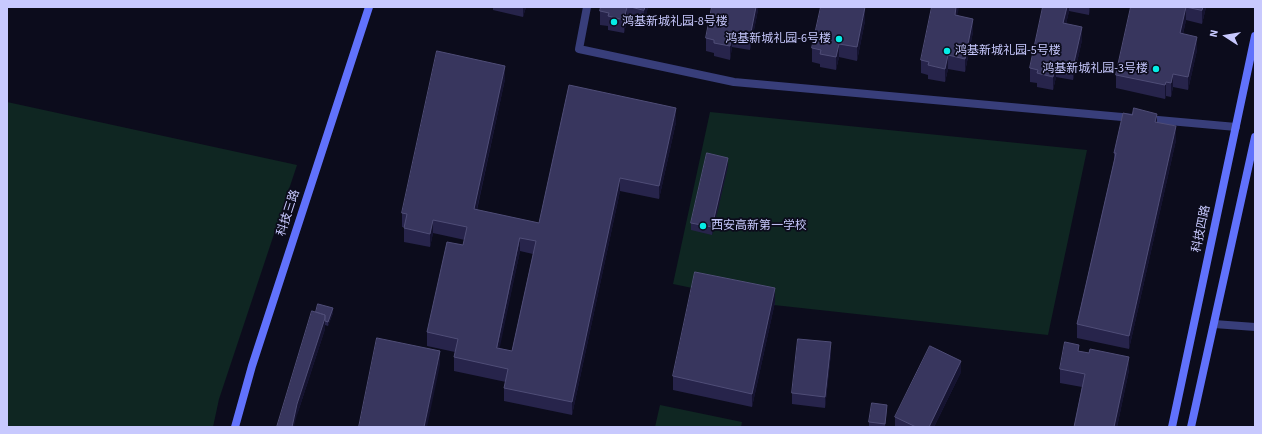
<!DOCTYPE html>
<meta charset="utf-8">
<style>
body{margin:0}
#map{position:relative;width:1262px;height:434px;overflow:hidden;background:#0c0c1c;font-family:"Source Sans 3",sans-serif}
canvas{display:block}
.frame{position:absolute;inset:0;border:8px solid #c8c9fe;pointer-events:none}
.north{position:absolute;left:1206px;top:16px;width:40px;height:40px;-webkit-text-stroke:3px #0c0c1c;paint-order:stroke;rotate:282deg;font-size:11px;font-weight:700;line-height:16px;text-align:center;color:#c8c9fe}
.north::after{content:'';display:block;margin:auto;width:14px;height:18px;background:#c8c9fe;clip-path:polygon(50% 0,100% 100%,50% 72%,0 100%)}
</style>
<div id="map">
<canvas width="1262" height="434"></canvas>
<div class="frame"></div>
<div class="north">N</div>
</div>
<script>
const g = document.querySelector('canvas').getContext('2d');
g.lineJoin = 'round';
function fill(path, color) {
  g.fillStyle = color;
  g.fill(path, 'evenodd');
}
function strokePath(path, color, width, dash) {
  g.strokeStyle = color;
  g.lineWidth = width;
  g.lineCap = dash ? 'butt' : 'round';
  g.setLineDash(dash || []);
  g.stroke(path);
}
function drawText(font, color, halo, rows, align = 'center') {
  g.font = font + ' "Source Sans 3","Noto Sans SC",sans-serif';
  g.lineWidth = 3.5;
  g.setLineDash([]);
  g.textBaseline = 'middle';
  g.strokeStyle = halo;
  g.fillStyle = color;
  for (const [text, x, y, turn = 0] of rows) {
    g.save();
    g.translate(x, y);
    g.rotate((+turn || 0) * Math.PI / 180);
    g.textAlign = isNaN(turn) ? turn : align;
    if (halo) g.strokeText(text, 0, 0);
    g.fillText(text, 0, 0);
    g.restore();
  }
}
const green = new Path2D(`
 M7 102 297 165 219 399 213 427H7Z
 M710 112 1087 150 1048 335 774 305 673 284Z
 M660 405 742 422 741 427H655Z`);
const street = new Path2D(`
 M587 7 579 49 734 82 1133 118
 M1147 119 1236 127
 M1214 324 1255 327`);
const secondary = new Path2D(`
 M235 427 252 366 369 7
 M1172 427 1255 36
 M1191 427 1255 137`);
const wall = new Path2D(`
 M493 7H526L523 17 493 10Z
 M601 7H648L644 23 627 20 624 33 608 30V26L600 25V11Z
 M758 7V10L750 50 732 47 730 60 714 56V53L706 51V38Z
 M1043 7H1090L1089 15 1069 11 1066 24 1082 40 1073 80 1056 77 1053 90 1037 87V83L1030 82V68Z
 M1131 7H1206L1202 24 1186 20 1183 34 1197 50 1188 90 1173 87 1171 97 1166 96 1165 99 1116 88V75Z
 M958 15 973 32 965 72 948 69 945 82 928 79V75L921 73V60Z
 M865 21 857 61 839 57 836 70 820 67V64L812 62V48Z
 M505 79 477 210 539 223 676 122 659 199 620 191 572 415 504 401V388L506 382 454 371V357L455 352 427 346V332L463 245 465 240 433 233 430 247 404 242V227H402V213ZM520 251 533 254 512 351 499 348Z
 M1157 122 1176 140 1129 349 1077 338V324L1114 161V153Z
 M728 166 712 235 691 230V223Z
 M775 302 752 407 673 390V376Z
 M316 312 333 313 328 326 325 325V329L297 415Z
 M1079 351 1129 370 1117 427H1074L1082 387 1060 383V369Z
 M831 353 825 408 792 404V393Z
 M961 372 934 427H895V417Z
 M887 409 885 427 869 426V422Z`);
const shadedWall = new Path2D(`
 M523 7H526L523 17Z
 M627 7V20L624 33V20Z
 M645 7H648L644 23V10Z
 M756 7H758V10L750 50V37Z
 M865 7V21L857 61V47Z
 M956 7H959L955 28V15Z
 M1067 7H1069V11L1063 37V23Z
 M1089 7H1090L1089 15Z
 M1186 7V20L1180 47V33Z
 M1203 7H1206L1202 24V10Z
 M973 19V32L965 72V59Z
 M1082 27V40L1073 80V67Z
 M732 33V47L730 60V46Z
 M1197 37V50L1188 90V77Z
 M839 44V57L836 70V57Z
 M948 55V69L945 82V69Z
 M1056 63V77L1053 90V77Z
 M505 66V79L474 222V209Z
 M1173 74V87L1171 97V83Z
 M1166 82V96L1165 99V85Z
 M676 108V122L659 199V186Z
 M1157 114V127L1155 122Z
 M1176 126V140L1129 349V336Z
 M728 158V166L712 235V227Z
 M620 178V191L572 415V402Z
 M433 220V233L430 247V234Z
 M520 238V251L497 361V348Z
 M775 288V302L752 407V394Z
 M333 308V313L328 326V322Z
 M325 315V329L297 415 294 427H292L297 404Z
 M831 342V353L825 408V397Z
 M440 351V365L427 427H424Z
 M1129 357V370L1117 427H1114Z
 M961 361V372L934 427H929Z`);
const building = new Path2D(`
 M601 7H627L624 20 608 16 609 13 600 11Z
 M631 7H645L644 10Z
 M712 7H756L750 37 732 33 730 46 714 43V40L706 38Z
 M821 7H865L857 47 839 44 836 57 820 54 821 50 812 48Z
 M932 7H956L955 15 973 19 965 59 948 55 945 69 928 65 929 62 921 60Z
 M1043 7H1067L1063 23 1082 27 1073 67 1056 63 1053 77 1037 73 1038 70 1030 68Z
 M1131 7H1186L1180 33 1197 37 1188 77 1173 74 1171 83 1166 82 1165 85 1116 75Z
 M1186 7H1203L1202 10Z
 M437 51 505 66 474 209 539 223 569 85 676 108 659 186 620 178 572 402 504 388 508 369 454 357 458 339 427 332 447 242 463 245 467 227 433 220 430 234 404 228 407 214 402 213ZM520 238 536 241 512 351 497 348Z
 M1134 108 1157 114 1155 122 1176 126 1129 336 1077 324 1116 153H1114L1123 113 1132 115Z
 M707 153 728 158 712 227 691 223Z
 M695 272 775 288 752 394 673 376Z
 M318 304 333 308 328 322 325 321V315L316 312Z
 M312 311 325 315V318L297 404 292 427H277Z
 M377 338 440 351 424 427H359Z
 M798 339 831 342 825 397 792 393Z
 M1065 342 1079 345 1078 351 1089 353 1090 349 1129 357 1114 427H1074L1085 374 1060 369Z
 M930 346 961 361 929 427H916L895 417Z
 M872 403 887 405 885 424 869 422Z`);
const markers = [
 [614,22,4,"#05ede6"],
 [839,39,4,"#05ede6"],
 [947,51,4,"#05ede6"],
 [1156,69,4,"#05ede6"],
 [703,226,4,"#05ede6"]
];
const poiNames = [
 ["鸿基新城礼园-8号楼",622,22],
 ["鸿基新城礼园-6号楼",831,39,"right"],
 ["鸿基新城礼园-5号楼",955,51],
 ["鸿基新城礼园-3号楼",1148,69,"right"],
 ["西安高新第一学校",711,226]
];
const streetNames = [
 ["科技三路",289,213,-72],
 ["科技四路",1202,229,-78]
];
fill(green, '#0f2622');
strokePath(street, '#383e7a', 8);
strokePath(secondary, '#6172fc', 8);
fill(wall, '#27244b');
fill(shadedWall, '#151330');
fill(building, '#38365e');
strokePath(building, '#4f4d77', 1);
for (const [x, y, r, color] of markers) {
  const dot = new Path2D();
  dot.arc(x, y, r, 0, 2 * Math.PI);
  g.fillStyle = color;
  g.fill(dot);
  strokePath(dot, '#0c0c1c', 1.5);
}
drawText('12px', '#c8c9fe', '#0c0c1c', poiNames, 'left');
drawText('12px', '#c8c9fe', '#0c0c1c', streetNames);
</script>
